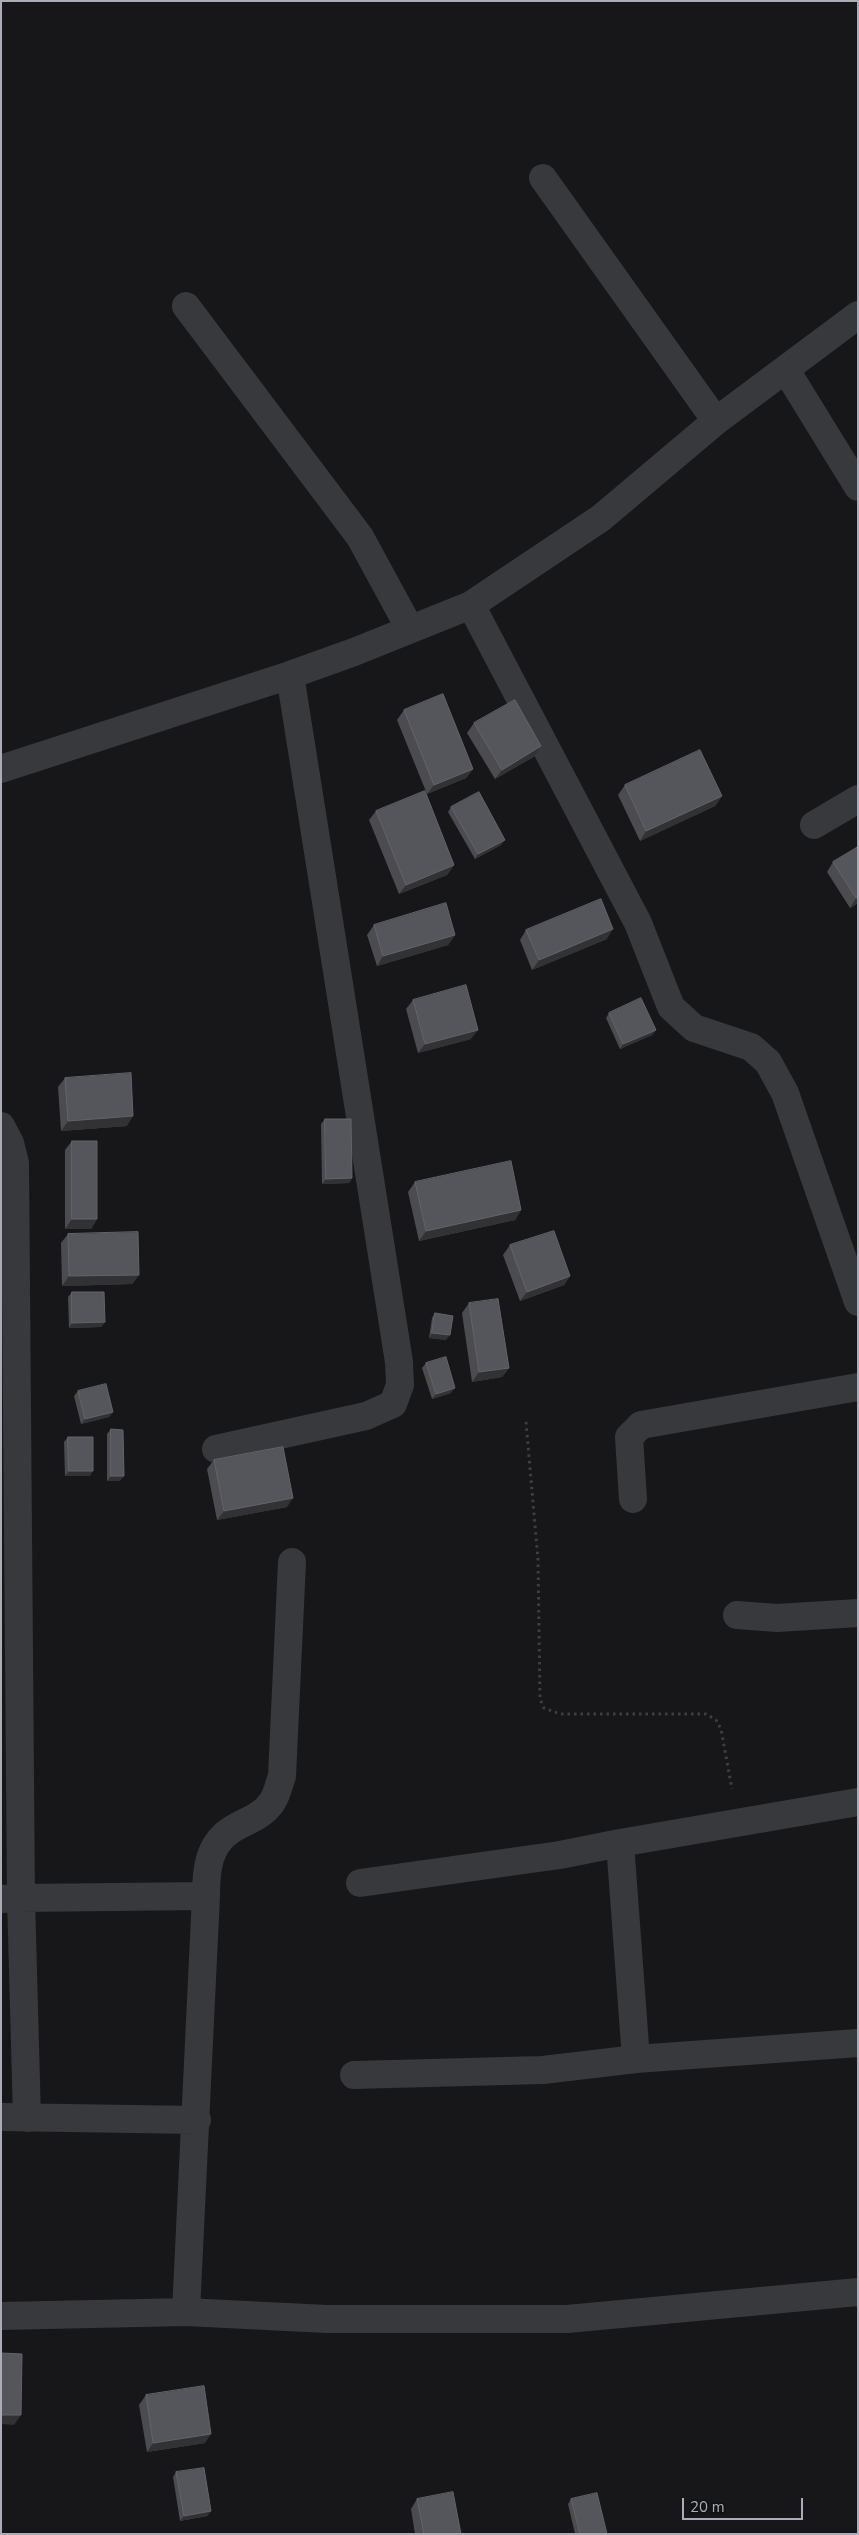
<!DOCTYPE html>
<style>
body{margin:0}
#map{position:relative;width:859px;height:2535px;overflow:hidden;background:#171618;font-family:"Nunito Sans",sans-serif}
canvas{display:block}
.frame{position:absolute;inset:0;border:2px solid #aaadb7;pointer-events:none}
.scale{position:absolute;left:682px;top:2498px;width:121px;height:22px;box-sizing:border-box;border:2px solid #aaadb7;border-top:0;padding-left:6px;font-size:15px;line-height:18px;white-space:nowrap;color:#aaadb7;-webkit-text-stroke:4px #121113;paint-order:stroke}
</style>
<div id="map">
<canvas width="859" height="2535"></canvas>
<div class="frame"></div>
<div class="scale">20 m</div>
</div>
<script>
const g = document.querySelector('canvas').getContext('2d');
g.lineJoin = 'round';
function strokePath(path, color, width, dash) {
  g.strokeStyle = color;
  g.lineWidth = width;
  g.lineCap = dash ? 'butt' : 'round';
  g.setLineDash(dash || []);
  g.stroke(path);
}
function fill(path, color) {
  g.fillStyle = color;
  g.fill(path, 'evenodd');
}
const path = new Path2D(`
 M526 1422 538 1560 540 1699 544 1708 560 1714H706L716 1720 721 1729 732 1789`);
const minor = new Path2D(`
 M543 178 716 421
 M186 306 360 537 410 629
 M786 370 858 487
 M471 605 638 923 671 1007 694 1028 751 1047 768 1062 785 1093 858 1302
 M1 769 290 675 354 652 471 605 601 518 716 421 858 315
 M814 825 858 799
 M1 1126 10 1143 15 1163 21 1898 206 1896 186 2312
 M216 1449 366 1416 393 1404 400 1385 399 1362 290 675
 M633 1499 629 1437 641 1425 858 1387
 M737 1615 777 1618 858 1613
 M360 1883 560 1855 620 1843
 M206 1896C206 1871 208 1845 231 1830 246 1820 261 1818 272 1802 277 1795 279 1784 282 1776L292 1562
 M1 1899 21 1898 27 2118
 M636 2059 858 2043
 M354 2075 543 2070 636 2059 620 1843 858 1802
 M1 2117 197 2120
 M1 2316 186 2312 327 2319H567L858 2292`);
const wall = new Path2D(`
 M404 710 473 769 466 778 427 794 397 720Z
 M474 723 541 746 535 756 495 779 467 733Z
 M625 785 722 796 715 806 640 841 618 795Z
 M451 807 501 845 475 859 448 812Z
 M376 811 454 865 447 875 399 894 369 820Z
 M858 847V903L850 908 827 872 833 862Z
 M374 925 455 935 448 945 377 966 367 935Z
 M526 930 607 939 532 970 520 940Z
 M413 1000 471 1039 418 1053 406 1009Z
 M609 1013 656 1030 652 1035 620 1049 606 1018Z
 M65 1078 127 1126 61 1131 58 1087Z
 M325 1119 352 1178 349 1183 322 1184 321 1124Z
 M72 1141 97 1219 91 1229H65V1150Z
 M415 1182 521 1210 515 1220 419 1241 408 1192Z
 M68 1234 139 1275 132 1284 62 1286 61 1243Z
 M510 1245 570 1276 564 1285 520 1301 503 1255Z
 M72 1292 105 1322 101 1327 69 1328 68 1297Z
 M469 1303 509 1368 502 1377 472 1382 462 1313Z
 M435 1313 446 1340 429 1338 432 1318Z
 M426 1363 451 1393 432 1399 422 1368Z
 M78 1391 113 1412 109 1417 81 1424 74 1396Z
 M111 1429 120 1481H107V1434Z
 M68 1437 90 1476H65L64 1442Z
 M214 1460 287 1507 217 1520 207 1469Z
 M146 2395 205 2443 147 2452 139 2405Z
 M176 2472 211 2511 207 2516 180 2521 173 2477Z
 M417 2499 461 2534H415L411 2509Z
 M571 2499 607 2534H575L568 2504Z`);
const shadedWall = new Path2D(`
 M541 746 535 756 495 779 502 770Z
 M473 769 466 778 427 794 434 785Z
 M722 796 715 806 640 841 646 831Z
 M505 840 501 845 475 859 478 854Z
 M454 865 447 875 399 894 406 885Z
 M858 897V903L850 908 856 898Z
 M613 929 607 939 532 970 539 960Z
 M455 935 448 945 377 966 383 956Z
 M478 1030 471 1039 418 1053 425 1044Z
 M656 1030 652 1035 620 1049 623 1044Z
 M133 1116 127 1126 61 1131 68 1121Z
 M352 1178 349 1183 322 1184 326 1179Z
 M521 1210 515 1220 419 1241 426 1231Z
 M72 1219H97L91 1229H65Z
 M139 1275 132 1284 62 1286 69 1276Z
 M570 1276 564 1285 520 1301 527 1292Z
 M105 1322 101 1327 69 1328 72 1323Z
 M432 1333 450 1335 446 1340 429 1338Z
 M509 1368 502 1377 472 1382 479 1372Z
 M455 1388 451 1393 432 1399 436 1394Z
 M113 1412 109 1417 81 1424 85 1419Z
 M69 1471H93L90 1476H65Z
 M111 1476H124L120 1481H107Z
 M293 1498 287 1507 217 1520 224 1511Z
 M1 2415H21L14 2425 1 2424Z
 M211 2434 205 2443 147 2452 153 2443Z
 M211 2511 207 2516 180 2521 184 2516Z`);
const building = new Path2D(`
 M443 694 473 769 434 785 404 710Z
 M515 700 541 746 502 770 474 723Z
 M700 750 722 796 646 831 625 785Z
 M425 791 454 865 406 885 376 811Z
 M479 792 505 840 478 854 451 807Z
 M858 847V897L856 898 833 862Z
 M601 899 613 929 539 960 526 930Z
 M446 903 455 935 383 956 374 925Z
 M466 985 478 1030 425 1044 413 1000Z
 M641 998 656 1030 623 1044 609 1013Z
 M131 1073 133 1116 68 1121 65 1078Z
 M325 1119H351L352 1178 326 1179Z
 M72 1141H97V1219H72Z
 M511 1161 521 1210 426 1231 415 1182Z
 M554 1231 570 1276 527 1292 510 1245Z
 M138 1232 139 1275 69 1276 68 1234Z
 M72 1292H104L105 1322 72 1323Z
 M498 1299 509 1368 479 1372 469 1303Z
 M435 1313 453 1316 450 1335 432 1333Z
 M446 1357 455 1388 436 1394 426 1363Z
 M106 1384 113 1412 85 1419 78 1391Z
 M111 1429 123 1430 124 1476H111Z
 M68 1437H93V1471H69Z
 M283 1447 293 1498 224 1511 214 1460Z
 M1 2353 22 2354 21 2415H1Z
 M204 2386 211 2434 153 2443 146 2395Z
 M204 2468 211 2511 184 2516 176 2472Z
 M453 2492 461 2534H424L417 2499Z
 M597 2493 607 2534H580L571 2499Z`);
strokePath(path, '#3e3f44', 3, [2.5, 4]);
strokePath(minor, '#38393d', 28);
fill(wall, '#4b4b50');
fill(shadedWall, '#323235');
fill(building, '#55565b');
strokePath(building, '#636469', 1);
</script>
